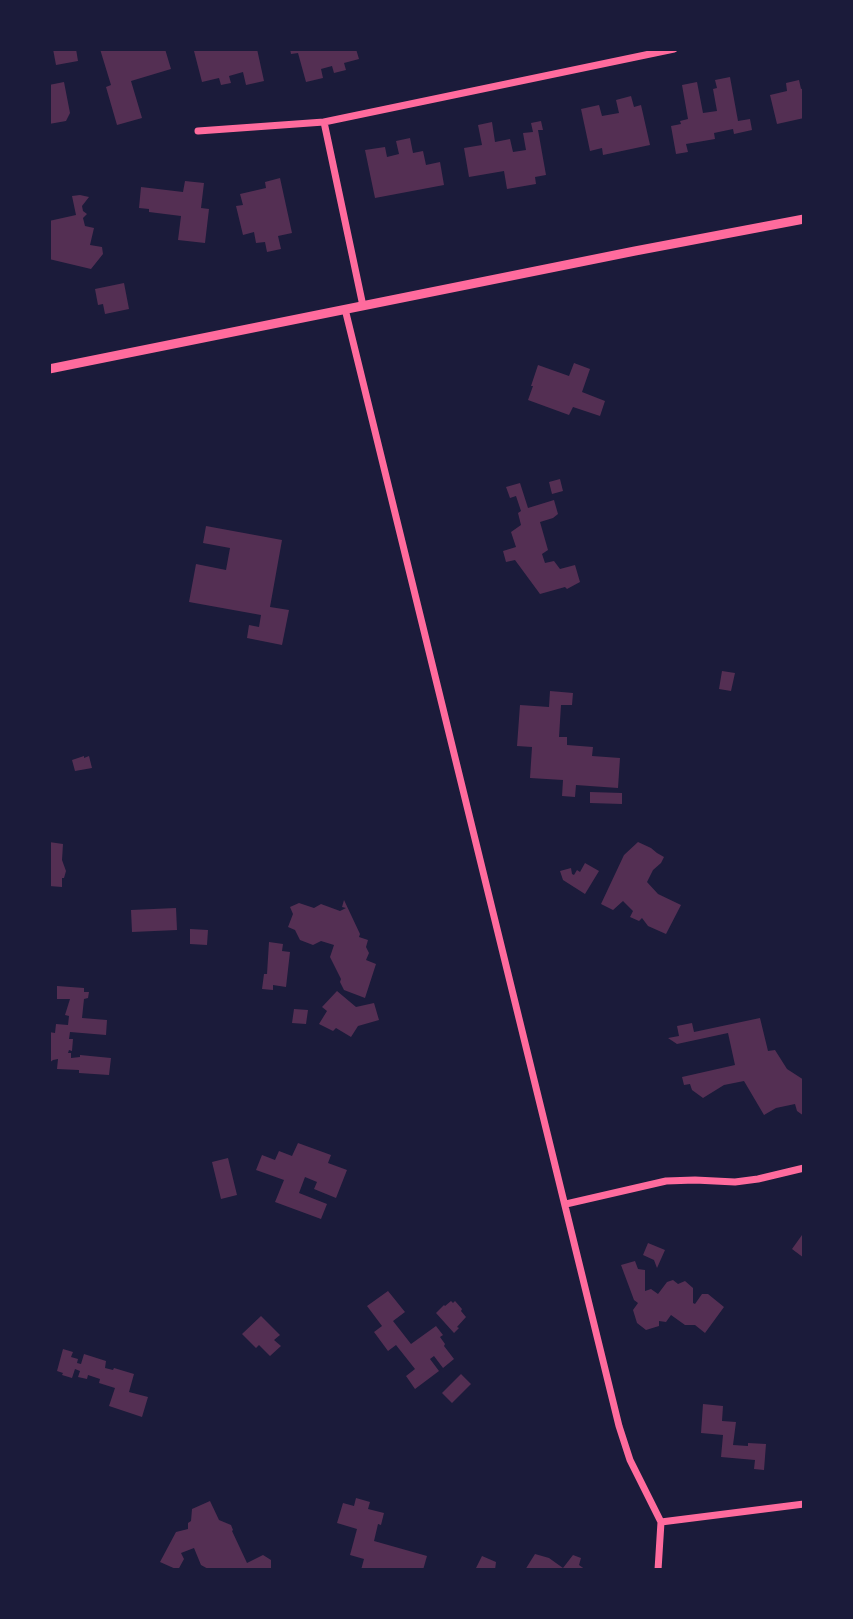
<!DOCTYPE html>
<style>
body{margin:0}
#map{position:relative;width:853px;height:1619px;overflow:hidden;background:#1b1b3a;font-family:Quicksand,sans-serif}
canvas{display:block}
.frame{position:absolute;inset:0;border:51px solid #1b1b3a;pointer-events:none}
</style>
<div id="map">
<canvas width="853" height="1619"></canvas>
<div class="frame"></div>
</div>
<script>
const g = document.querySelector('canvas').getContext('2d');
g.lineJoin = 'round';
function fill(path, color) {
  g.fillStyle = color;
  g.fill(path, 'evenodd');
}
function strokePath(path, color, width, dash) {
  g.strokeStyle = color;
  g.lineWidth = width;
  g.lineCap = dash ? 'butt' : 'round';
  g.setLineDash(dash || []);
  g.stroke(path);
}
const building = new Path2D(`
 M53 49H76L78 61 56 65Z
 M100 49H165L171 69 131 81 142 118 117 125 106 87 111 85Z
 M203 49H257L264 81 246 85 243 72 229 76 231 83 221 85 219 78 202 82 194 51Z
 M290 49H356L359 59 344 63 346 70 334 73 332 66 321 69 323 78 306 82 298 53 291 54Z
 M730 77 738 121 750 119 752 130 734 134 733 129 714 133 715 139 686 144 688 152 676 154 671 126 681 124 680 121 688 119 682 85 697 82 703 113 717 111 713 89 717 88 715 80Z
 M799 80 801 89 804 88V118L777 124 770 95 787 91 786 83Z
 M64 82 70 113 66 121 49 124V85Z
 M631 96 634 107 641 105 650 145 603 155 602 148 590 151 581 109 599 105 602 116 619 113 616 100Z
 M541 121 543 130H538L546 175 535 177 536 184 507 189 504 171 469 177 464 148 482 145 478 125 492 122 495 142 510 139 513 152 526 150 523 133 533 132 531 123Z
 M410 138 413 153 423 151 426 165 440 162 444 185 375 198 365 150 385 147 387 157 399 154 396 141Z
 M280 178 292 233 278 236 281 249 267 252 265 242 256 243 254 232 243 235 236 206 243 205 240 194 266 188 265 182Z
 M185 181 204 183 201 208 209 209 205 243 178 240 181 216 149 212V209L139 208 141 187 183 192Z
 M80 195 89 197 82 206 83 211 87 214 83 218 85 226 94 228 90 245 102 247 103 254 91 269 49 259V221L76 215 72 196Z
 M124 283 129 309 105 314 103 304 98 305 95 289Z
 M574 363 590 369 582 392 605 401 600 416 573 407 569 415 528 400 533 386H531L538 365 569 376Z
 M560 479 563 491 552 494 549 482Z
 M520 483 528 508 554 500 558 514 553 518 540 522 548 550 542 554 545 563 554 561 560 569 575 565 580 582 567 589 565 587 540 594 515 560 506 562 503 551 516 547 511 532 521 525 518 513 521 511 516 496 510 498 506 487Z
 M206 526 282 540 270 607 289 610 282 645 247 638 249 625 259 627 261 615 189 602 196 564 226 570 230 548 203 543Z
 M722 671 735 673 731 691 719 689Z
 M550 691 573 693 572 705H561L559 737H567V745L593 747 592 756 620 758 618 788 576 785 575 797 562 796 563 780 530 778 532 747 517 746 520 705 549 707Z
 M84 756V758L89 756 92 768 75 771 72 760Z
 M590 792 622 793V804L590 803Z
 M49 842 63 844 62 860 66 871 64 878H62V887L49 886Z
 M638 842 651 848 657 853 664 857 661 863 653 870 647 882 658 894 681 905 666 934 648 926 642 918 639 921 630 917 633 911 623 901 613 910 601 904 624 855Z
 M585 863 599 871 585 894 563 880 560 871 571 868 572 874 574 875 577 870 580 872Z
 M344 900 360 934 359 937 368 940 366 947 369 953 366 960 376 964 365 998 344 990 340 982 341 979 330 957 334 945 321 941 313 945 300 940 295 930 288 927 293 914 290 907 299 903 314 908 321 904 340 911 346 908 342 907Z
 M176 908 177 930 132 932 131 910Z
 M190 929 208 930 207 945 190 944Z
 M269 942 283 944 282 951 290 952 286 987 273 985V990L262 989 264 974H267Z
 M57 986 84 988V992H89L88 998 84 999 82 1018 107 1020 106 1035 70 1032 69 1039H73L72 1051 69 1050 68 1053H71V1058L80 1057V1055L111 1058 109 1075 79 1073V1070L57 1069 58 1059 53 1060 49 1063V1032L55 1033 56 1024 68 1025 69 1016 65 1015 70 999H57Z
 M337 991 356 1007 374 1003 379 1020 358 1026 351 1037 336 1028 333 1031 319 1024 327 1011 322 1007Z
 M294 1009 308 1010 306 1024 292 1023Z
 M760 1018 768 1051 775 1050 787 1069 804 1080V1116L797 1111 795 1104 776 1108 764 1115 744 1081 724 1085 703 1098 692 1090 690 1084 684 1085 682 1077 735 1065 728 1033 677 1044 668 1038 679 1036 677 1026 692 1023 694 1032Z
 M298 1143 331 1155 328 1163 347 1170 336 1198 314 1189 317 1182 305 1177 299 1193 327 1204 321 1219 275 1202 284 1180 256 1170 262 1155 275 1160 279 1151 292 1156Z
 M228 1158 237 1195 221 1199 212 1162Z
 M802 1235 804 1236V1258L792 1249Z
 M648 1243 665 1250 657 1268 654 1260 643 1255Z
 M635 1261 638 1269 645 1270V1291L651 1289 658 1294 667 1282 673 1280 678 1284 685 1281 693 1288V1303L695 1304 702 1294H708L724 1307 705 1333 695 1325H685L671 1315 666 1322 659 1321V1326L646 1330 637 1323 633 1310 638 1303 634 1300 621 1265Z
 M388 1291 405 1312 393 1321 411 1344 436 1326 443 1335 440 1337 445 1344 444 1346 454 1359 443 1368 434 1356 430 1359 439 1371 415 1389 406 1376 415 1369 396 1345 388 1351 374 1332 382 1326 367 1306Z
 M451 1301 453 1303 455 1301 462 1309 461 1311 466 1317 457 1327 459 1328 454 1333 436 1313 444 1305 445 1306Z
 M261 1316 280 1335 274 1340 281 1346 270 1356 259 1345 256 1348 242 1334Z
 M63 1349 73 1352 71 1357 78 1359 77 1363 81 1364 84 1354 106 1361 105 1368 113 1370 114 1368 134 1374 129 1392 148 1397 142 1417 109 1406 115 1388 99 1383 100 1379 88 1375 87 1379 78 1377 80 1371 75 1369 72 1378 62 1375 63 1373 57 1371Z
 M461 1374 471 1384 452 1403 442 1393Z
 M703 1404 723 1406 722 1421 736 1422 733 1445 748 1446V1443L766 1444 764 1470 754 1469 755 1460 721 1457 723 1435 701 1433Z
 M356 1498 370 1502 368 1509 384 1513 381 1525 378 1524 374 1541 427 1556 423 1570H361L364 1559 350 1555 357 1529 337 1523 343 1503 354 1506Z
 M210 1501 219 1520 231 1525 233 1530 232 1531 247 1563 263 1555 271 1560V1570H210L201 1565 194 1548 181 1553 184 1559 178 1570 160 1562 176 1532 188 1529V1523L191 1521 192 1509Z
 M535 1554 549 1558 563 1568 573 1555 581 1558 579 1565 586 1570H525Z
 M482 1556 496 1562 495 1570H475Z`);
const minor = new Path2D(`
 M324 122 363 306
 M198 131 324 122 674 49
 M345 309 619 1426 630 1460 661 1522 658 1570
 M566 1204 666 1181 695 1180 735 1182 758 1179 804 1168
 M661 1522 804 1504`);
const tertiary = new Path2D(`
 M49 369 635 251 804 219`);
fill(building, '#542f53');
strokePath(minor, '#ff6b9d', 7);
strokePath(tertiary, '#ff6b9d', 9);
</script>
